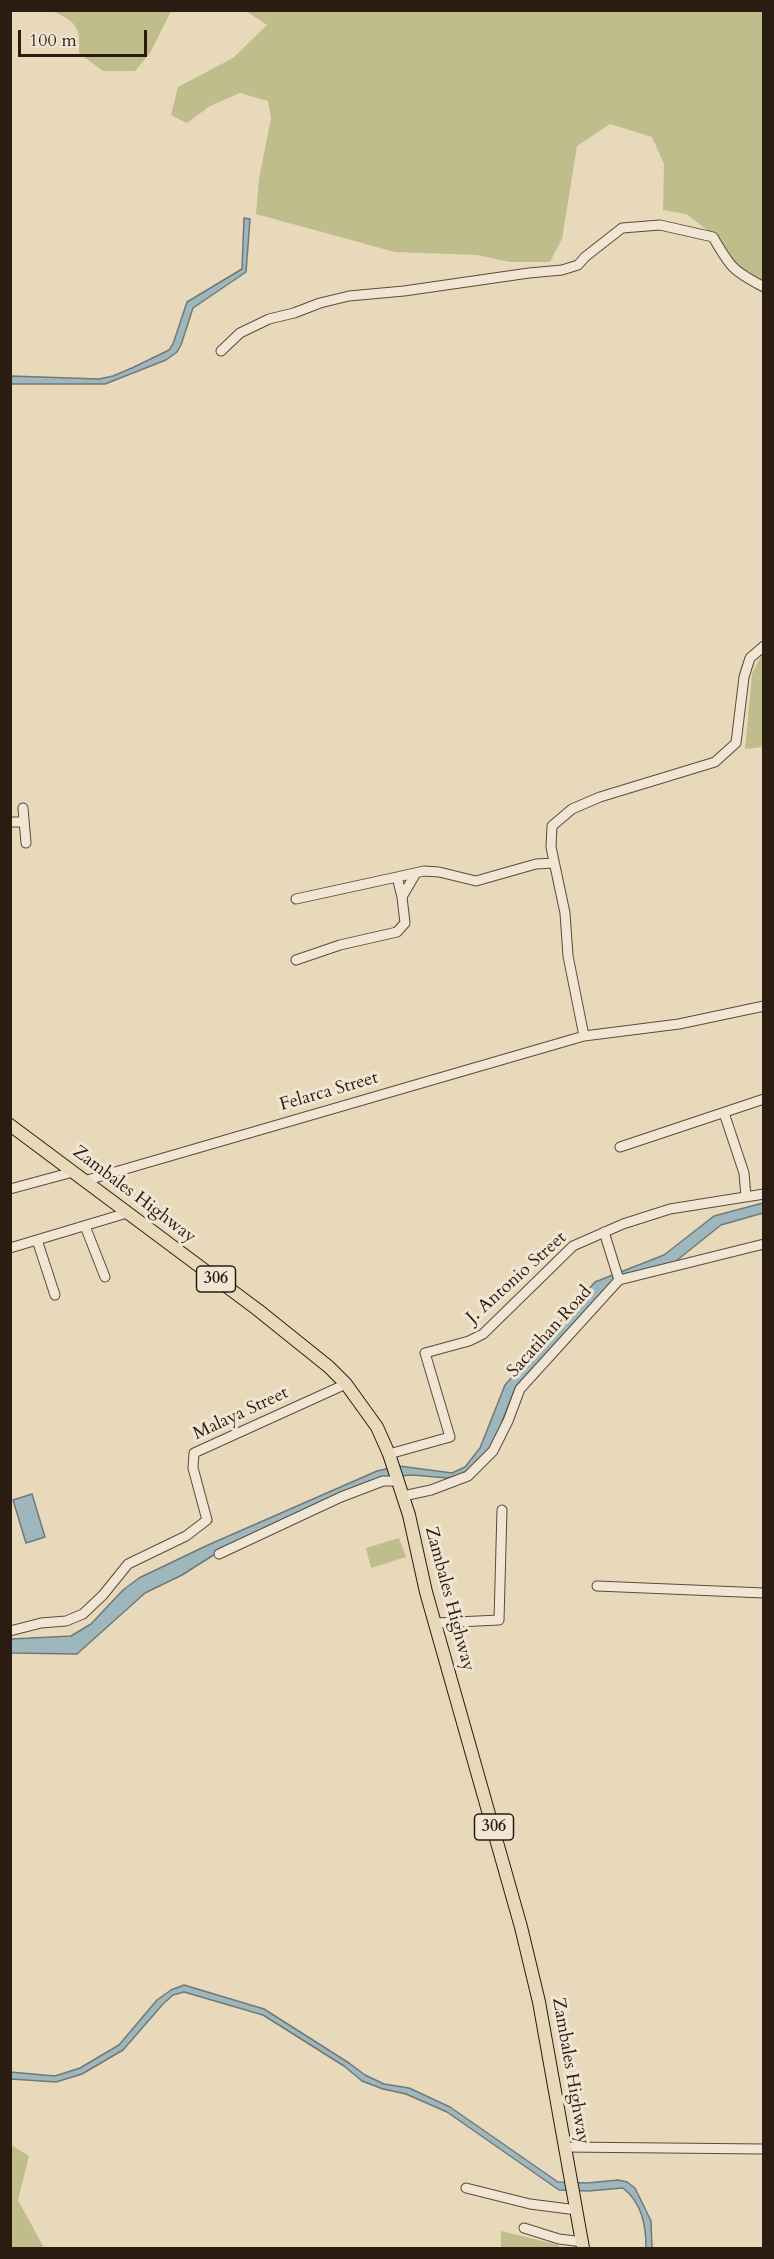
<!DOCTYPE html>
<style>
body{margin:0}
#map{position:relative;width:774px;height:2259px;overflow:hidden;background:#e9d9bb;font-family:Cardo,serif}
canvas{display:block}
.frame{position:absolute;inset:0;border:12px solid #2b1c11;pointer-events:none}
.scale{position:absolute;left:18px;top:30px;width:129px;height:27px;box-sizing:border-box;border:3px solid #2b1c11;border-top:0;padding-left:8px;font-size:18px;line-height:21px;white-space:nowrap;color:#2b1c11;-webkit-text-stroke:4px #f1e6d3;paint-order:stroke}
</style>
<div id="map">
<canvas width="774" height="2259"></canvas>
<div class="frame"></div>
<div class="scale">100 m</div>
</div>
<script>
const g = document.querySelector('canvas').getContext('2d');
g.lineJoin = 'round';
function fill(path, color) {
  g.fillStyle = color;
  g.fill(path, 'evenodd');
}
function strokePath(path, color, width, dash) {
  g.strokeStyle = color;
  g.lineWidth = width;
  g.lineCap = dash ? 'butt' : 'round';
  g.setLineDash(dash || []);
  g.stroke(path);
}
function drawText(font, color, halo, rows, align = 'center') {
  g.font = font + ' Cardo,serif';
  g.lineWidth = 6;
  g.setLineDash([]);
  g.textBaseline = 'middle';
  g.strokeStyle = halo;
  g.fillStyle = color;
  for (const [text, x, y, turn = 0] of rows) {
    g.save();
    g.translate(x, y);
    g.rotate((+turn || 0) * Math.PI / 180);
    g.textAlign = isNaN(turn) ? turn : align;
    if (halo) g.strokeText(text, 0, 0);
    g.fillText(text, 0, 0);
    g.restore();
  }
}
const green = new Path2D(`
 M52 11H171L150 53 135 71H103L79 53C81 26 75 21 52 11Z
 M246 11H763V285L736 268 718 238 686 214 663 210 664 164 652 137 610 124 577 146 562 239 550 262H510L477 255 395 252 256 214 259 179 271 118 268 101 240 93 210 106 187 123 171 115 178 87 233 58 267 25Z
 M763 652V747L745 749 752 674Z
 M399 1538 406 1557 371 1568 366 1548Z
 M11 2145 29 2156 18 2200 44 2248H11Z
 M501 2231 559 2245V2248H501Z`);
const water = new Path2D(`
 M244 218 250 219 246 272 193 308 181 345 177 352 166 360 105 384H11V376L99 379 113 376 132 368 169 350 173 344 187 302 242 269Z
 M763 1203V1213L721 1225 671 1265 611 1286 516 1386 490 1452 467 1474 447 1478 413 1475 398 1476 294 1519 212 1556 182 1575 145 1593 77 1654 11 1653V1639L71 1636 91 1624 123 1590 139 1578 208 1545 377 1471 399 1466 452 1473 465 1467 480 1448 505 1385 595 1282 664 1255 714 1216Z
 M32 1494 45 1537 26 1543 13 1500Z
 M184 1985 264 2009 349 2063 365 2075 384 2084 409 2088 450 2107 558 2182 587 2183 618 2180 627 2182 635 2188 651 2221 652 2248H646C646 2225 642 2203 623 2188L588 2191 559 2190 447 2112 406 2094 383 2089 362 2081 344 2066 263 2015 184 1992 173 1995 163 2004 123 2050 82 2074 56 2082 11 2079 10 2072 55 2076 80 2068 119 2045 157 2000 171 1990Z`);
const minor = new Path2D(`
 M221 351 240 333 269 319 294 313 320 303 349 296 404 291 529 273 562 270 578 265 585 257 622 228 660 225 713 237C730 267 733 271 764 287
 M23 808 26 843
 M10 822H24
 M402 897 416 873
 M296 899 397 877
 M296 960 340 945 397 932 405 923 402 897 397 877 424 871 439 872 476 881 536 864 554 863
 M584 1036 568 956 565 913 551 847 552 826 572 809 600 797 715 762 736 743 744 677 750 658 764 646
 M724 1113 744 1173 746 1197
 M620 1147 764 1099
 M84 1181 584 1036 679 1024 764 1006
 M10 1189 73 1172
 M85 1226 105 1277
 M604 1232 619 1280
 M37 1240 55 1295
 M10 1248 127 1213
 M389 1454 450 1437 425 1353 469 1341 483 1334 573 1246 623 1224 670 1209 764 1194
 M403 1496 431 1490 468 1476 493 1451 508 1421 520 1389 619 1280 764 1244
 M219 1554 341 1497 383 1481H398
 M597 1586 764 1593
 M436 1623 499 1620 502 1510
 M10 1631 41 1623 66 1621 83 1614 103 1595 128 1564 186 1536 207 1520 193 1468 194 1453 346 1384
 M565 2147 764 2149
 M466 2188 530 2204 577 2210
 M524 2228 559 2239 583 2242`);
const major = new Path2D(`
 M10 1125 258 1310 329 1367 346 1384 377 1427 389 1454 409 1515 426 1592 521 1927 539 2002 583 2248`);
const shields = [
 [216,1279,39],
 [494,1827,39]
];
const shieldNames = [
 ["306",216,1279],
 ["306",494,1827]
];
const streetNames = [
 ["Felarca Street",329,1092,-16],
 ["Zambales Highway",134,1195,37],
 ["J. Antonio Street",517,1278,-42],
 ["Sacatihan Road",550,1332,-48],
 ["Malaya Street",241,1414,-25],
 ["Zambales Highway",449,1599,75],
 ["Zambales Highway",570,2071,80]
];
fill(green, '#bebd8b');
fill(water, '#9eb7bc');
strokePath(water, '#707978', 1.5);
strokePath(minor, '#5a4b3c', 11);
strokePath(major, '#2b1c11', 14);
strokePath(minor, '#f1e6d3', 9);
strokePath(major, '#e9d9bb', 12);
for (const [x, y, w] of shields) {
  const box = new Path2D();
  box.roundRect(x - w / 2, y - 13, w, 26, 4.5);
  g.fillStyle = '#f1e6d3';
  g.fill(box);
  strokePath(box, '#2b1c11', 1.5);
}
drawText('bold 16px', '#2b1c11', null, shieldNames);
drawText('18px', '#2b1c11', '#f1e6d3', streetNames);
</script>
